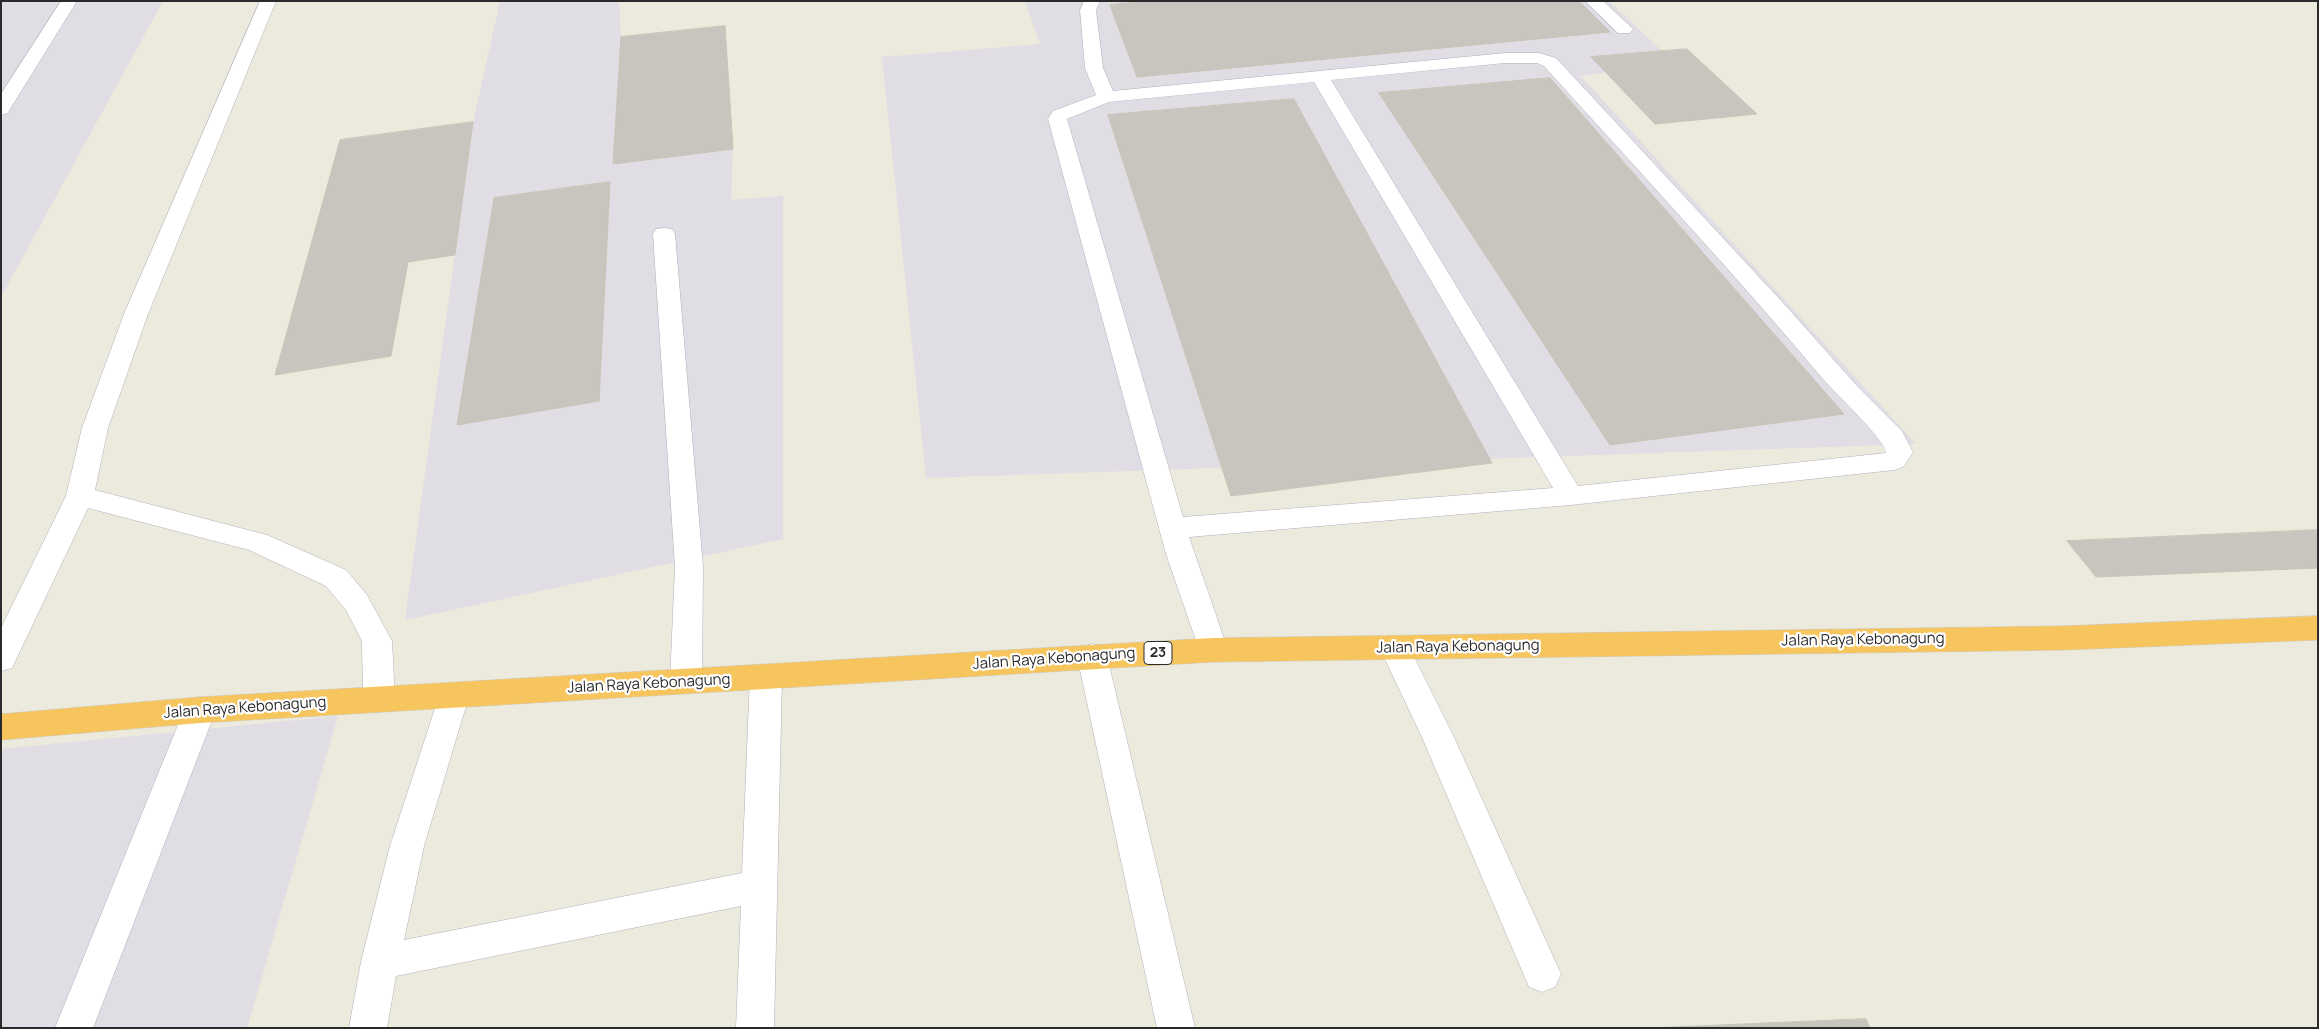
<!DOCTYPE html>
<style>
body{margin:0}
#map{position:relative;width:2319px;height:1029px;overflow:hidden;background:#ece9dd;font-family:Manrope,sans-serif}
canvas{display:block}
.frame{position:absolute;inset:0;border:2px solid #2a2a2a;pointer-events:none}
</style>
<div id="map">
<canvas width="2319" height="1029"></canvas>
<div class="frame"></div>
</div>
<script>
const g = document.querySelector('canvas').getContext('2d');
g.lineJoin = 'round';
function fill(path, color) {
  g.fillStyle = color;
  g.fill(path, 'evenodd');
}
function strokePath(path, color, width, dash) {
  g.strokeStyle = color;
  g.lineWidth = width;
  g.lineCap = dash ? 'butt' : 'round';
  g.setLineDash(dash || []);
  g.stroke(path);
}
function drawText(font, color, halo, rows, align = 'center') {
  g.font = font + ' Manrope,sans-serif';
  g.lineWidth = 4.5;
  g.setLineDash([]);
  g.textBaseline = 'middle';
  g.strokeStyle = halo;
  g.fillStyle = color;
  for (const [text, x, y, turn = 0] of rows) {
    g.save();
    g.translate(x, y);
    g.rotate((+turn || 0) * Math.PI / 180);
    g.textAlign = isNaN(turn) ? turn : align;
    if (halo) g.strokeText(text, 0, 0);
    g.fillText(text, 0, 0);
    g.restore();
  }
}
const industrial = new Path2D(`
 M1 1H163L1 297Z
 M619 1 621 37 725 26 733 149 731 200 783 196V539L405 620 473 122 500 2Z
 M1025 1H1609L1675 63 1581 76 1916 444 926 478 882 57 1040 44Z
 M338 716 247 1028H1V749Z`);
const building = new Path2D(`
 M1149 1H1579L1610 32 1137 77 1110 5Z
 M725 26 733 149 613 164 621 37Z
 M1687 49 1757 114 1655 124 1591 57Z
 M1550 78 1844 414 1610 445 1379 93Z
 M1294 99 1492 463 1231 496 1108 115Z
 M473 122 455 255 408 262 391 356 275 375 340 140Z
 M610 182 599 401 457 425 494 198Z
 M2318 530V568L2096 577 2067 541Z
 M1866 1019 1870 1028H1650Z`);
const minor = new Path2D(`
 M61 1H77L10 109 8 113 1 115V94Z
 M260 1H276L148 314 108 428 95 490 267 535 346 570 367 595 392 641 395 699 390 708 379 712 368 708 363 699 362 641 346 610 326 586 249 550 88 508 12 668 1 671V628L66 496 82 428 124 314Z
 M1084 1H1100L1096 10 1103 68 1113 91 1505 53H1539L1556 58 1785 305 1857 386 1902 431 1913 452 1903 467 1894 470 1571 505 1189 537 1228 650 1224 658 1213 662 1202 658 1166 554 1048 119 1053 111 1096 95 1085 68 1080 10ZM1505 63H1537L1544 66C1638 170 1733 272 1823 379 1835 393 1886 440 1886 453L1578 486 1331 80ZM1314 82 1553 488 1183 517 1067 119 1109 102Z
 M1585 1H1603L1633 29 1630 33H1618Z
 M664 228 672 229 675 234 703 567 702 682 697 691 686 694 675 691 670 682 675 567 653 234 656 229Z
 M1395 637 1406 641 1453 735 1561 974 1555 987 1542 992 1529 987 1421 735 1380 649 1384 641Z
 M1092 644 1103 648 1107 656 1195 1028H1157L1077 656 1081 648Z
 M766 665 777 668 782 677 774 1028H736L741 906 396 976 387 1028H349L361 962 390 846 442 687 453 683 464 687 469 696 424 846 404 940 742 873 750 677 755 668Z
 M200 697 211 701 216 710 93 1028H55L184 710 189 701Z`);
const highway = new Path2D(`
 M2318 616V640L2063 650 1213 662 200 723 1 740V714L200 697 1213 638 2063 626Z`);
const shields = [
 [1158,653,28]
];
const shieldNames = [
 ["23",1158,653]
];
const streetNames = [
 ["Jalan Raya Kebonagung",1863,640,-1],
 ["Jalan Raya Kebonagung",1458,647,-1],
 ["Jalan Raya Kebonagung",1054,659,-4],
 ["Jalan Raya Kebonagung",649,684,-3],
 ["Jalan Raya Kebonagung",245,708,-4]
];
fill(industrial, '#e1dde4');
fill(building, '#c7c5bd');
strokePath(building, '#c7c5b7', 1);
strokePath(minor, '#b1b0bd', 1);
strokePath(highway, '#ccc', 1);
fill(minor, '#fff');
fill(highway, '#f6c55e');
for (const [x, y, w] of shields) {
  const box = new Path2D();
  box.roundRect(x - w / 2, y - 11.5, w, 23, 4);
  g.fillStyle = '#fff';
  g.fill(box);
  strokePath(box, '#2a2a2a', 1);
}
drawText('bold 14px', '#2a2a2a', null, shieldNames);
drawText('15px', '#2a2a2a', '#fff', streetNames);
</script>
